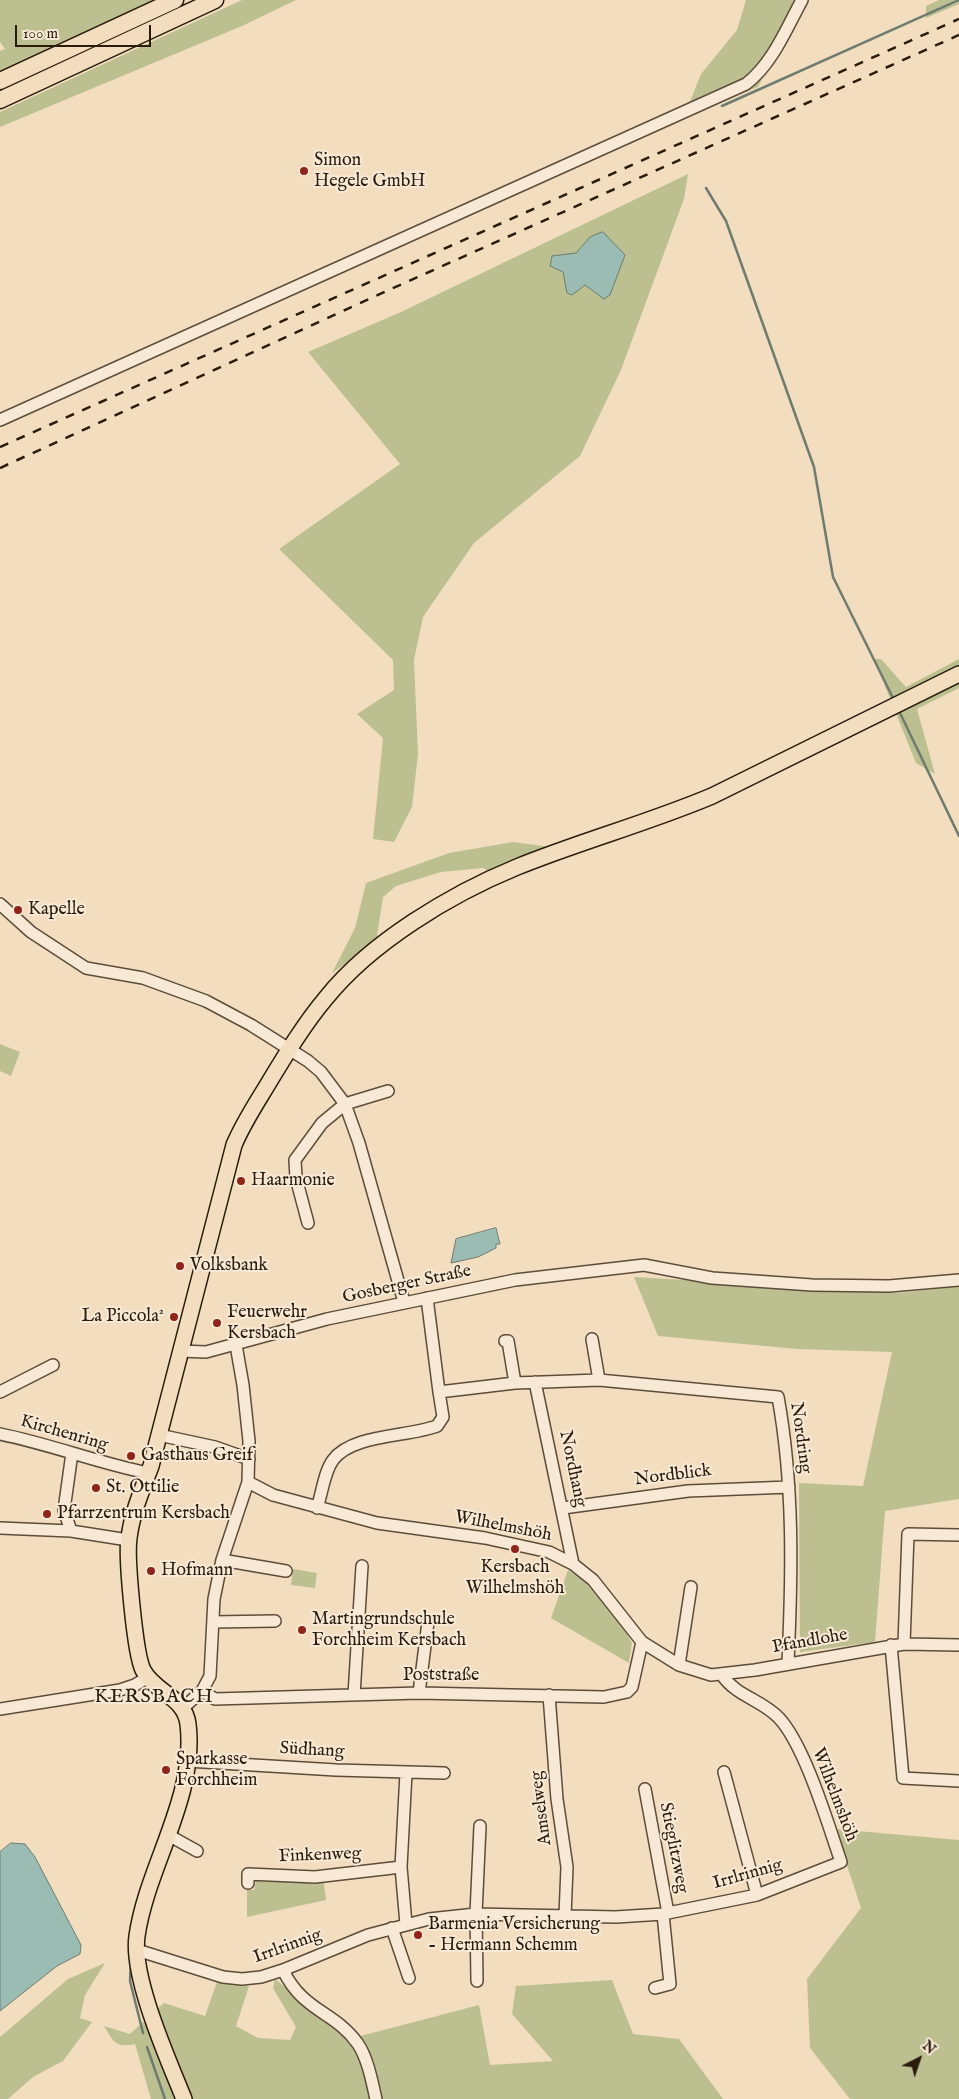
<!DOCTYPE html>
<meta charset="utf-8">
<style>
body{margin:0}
#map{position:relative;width:959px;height:2099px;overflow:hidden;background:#f2ddbf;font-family:"IM FELL English",serif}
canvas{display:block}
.north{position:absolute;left:894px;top:2034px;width:50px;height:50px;-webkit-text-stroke:4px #f7e9d5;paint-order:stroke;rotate:41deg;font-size:14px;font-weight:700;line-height:20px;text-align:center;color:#2a1c0c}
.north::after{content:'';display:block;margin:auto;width:18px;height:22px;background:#2a1c0c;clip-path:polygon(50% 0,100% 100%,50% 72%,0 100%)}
.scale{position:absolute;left:15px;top:25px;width:136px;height:22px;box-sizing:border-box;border:2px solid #2a1c0c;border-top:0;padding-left:6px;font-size:15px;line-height:18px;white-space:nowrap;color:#2a1c0c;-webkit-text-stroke:4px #f7e9d5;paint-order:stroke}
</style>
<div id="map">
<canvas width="959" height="2099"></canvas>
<div class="north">N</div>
<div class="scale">100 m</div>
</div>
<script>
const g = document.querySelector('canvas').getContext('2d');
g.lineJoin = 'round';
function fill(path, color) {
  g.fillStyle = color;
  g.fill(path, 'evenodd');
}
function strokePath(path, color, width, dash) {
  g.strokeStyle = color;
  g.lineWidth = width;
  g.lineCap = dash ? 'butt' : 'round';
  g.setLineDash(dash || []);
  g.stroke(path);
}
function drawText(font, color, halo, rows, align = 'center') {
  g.font = font + ' "IM FELL English",serif';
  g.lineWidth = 4;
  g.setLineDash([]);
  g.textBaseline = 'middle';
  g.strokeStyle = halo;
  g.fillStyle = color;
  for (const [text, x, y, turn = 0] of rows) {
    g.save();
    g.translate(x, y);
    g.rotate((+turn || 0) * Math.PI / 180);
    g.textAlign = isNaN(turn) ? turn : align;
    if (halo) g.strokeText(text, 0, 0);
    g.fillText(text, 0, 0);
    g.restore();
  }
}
const green = new Path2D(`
 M0 0H153L0 70V51L5 49 0 42Z
 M242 0H296L242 26 0 127V112Z
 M746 0H802L758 87 685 114 701 74 737 30Z
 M939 0H959V4L926 18V6Z
 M688 174 684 199 621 370 580 456 474 543 423 617 414 660 418 754 412 807 394 842 373 839 383 738 357 714 394 690 393 660 279 549 400 464 308 352 401 312Z
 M874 659H881L906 687 959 659V688L917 709 935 774 916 763Z
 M513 842 558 848 492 873 483 868 441 872 396 886 383 897 376 943 332 973 355 928 366 883 449 853Z
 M0 1044 20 1052 11 1076 0 1071Z
 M634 1277 899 1293 959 1286V1499L885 1511 875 1642 800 1652 799 1483 863 1486 892 1352 797 1349 658 1336Z
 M293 1569 317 1573 315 1588 291 1585Z
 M568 1570 594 1588 617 1618 632 1643 629 1663 551 1618Z
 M835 1829 959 1840V2099H850L810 2048 807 1979 861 1908Z
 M256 1881 324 1883 326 1900 247 1917V1890H254Z
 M105 1963 85 1995 80 2018 92 2022 63 2061 33 2077 8 2099H0V2037L68 1979Z
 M275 1979 311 2008 353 2038 479 2005 490 2065 553 2061 512 2014 516 1986 612 1980 633 2034 679 2039 723 2099H151L135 2044C115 2048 114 2042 104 2026L130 2034 164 2003 205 2016 217 1982 249 1986 236 2026 258 2038 290 2040 296 2027 273 1988Z`);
const water = new Path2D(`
 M603 232 625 255 610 295 604 299 585 285 572 295 567 293 563 272 550 266 552 256 576 253 590 237Z
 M496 1228 500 1244H496V1248L478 1257 451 1263 456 1239Z
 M11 1843 25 1844 35 1857 81 1945 80 1954 57 1966 0 2011V1852Z`);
const stream = new Path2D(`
 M722 106 959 0
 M706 188 726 221 814 467 833 577 893 698
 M900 713 959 836
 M131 1960 130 1981 143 2033
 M147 2047 165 2099`);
const minor = new Path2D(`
 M0 420 746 84C773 63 786 29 802 0
 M0 904 31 932 86 968 143 978 206 1001 251 1025 308 1061 321 1072 345 1104 359 1143 404 1302
 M308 1223 296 1178 295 1160 322 1123 345 1104 388 1091
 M427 1298 439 1392 515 1383 599 1380 778 1397C794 1485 792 1574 788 1663
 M592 1339 599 1380
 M505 1341H508L515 1383
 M180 1351 206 1352 327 1319 515 1280 644 1265 712 1278 812 1285 889 1286 959 1280
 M535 1382 573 1564
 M0 1392 53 1365
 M0 1434C50 1444 98 1463 148 1473
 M159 1435 215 1447 249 1459
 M248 1482 273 1495 377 1523 485 1538 549 1552 573 1564 593 1580 642 1642 679 1665 711 1675 755 1670 904 1644 959 1645
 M317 1508C322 1494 324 1472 333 1460 352 1434 408 1437 437 1426L443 1417 439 1392
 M563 1508 688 1491 789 1487
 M0 1528 71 1531 128 1540
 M71 1531 64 1510 72 1453
 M222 1560 286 1571
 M213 1622 275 1621
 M904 1644 908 1534 959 1535
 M891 1645 903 1778 959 1781
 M679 1665 691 1587
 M202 1691 215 1699 419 1693 604 1697 627 1692 632 1687 642 1642
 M419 1693 428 1622
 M354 1695 362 1566
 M549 1695 557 1799 567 1867 565 1916
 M183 1708 202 1691 210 1676 214 1599 222 1560 248 1482 249 1441 243 1385 236 1345
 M0 1709 120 1690 135 1685 148 1677
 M187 1761 336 1770 444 1773
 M724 1772 757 1895
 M406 1773 401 1867 406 1924
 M645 1789 668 1913
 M170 1836 197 1851
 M248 1883V1874L315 1877 401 1867
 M392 1928 409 1978
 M137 1950 223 1977 242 1979 261 1977 283 1970 368 1935 429 1919 476 1914 616 1917 663 1914 757 1895 841 1862C828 1824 805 1746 779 1718 761 1699 737 1697 722 1675
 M283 1970C303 2012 335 2011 358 2044 368 2059 372 2082 376 2099
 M477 1981 476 1914 480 1826
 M655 1988 670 1984 663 1914`);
const major = new Path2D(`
 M184 2099C168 2059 131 1977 137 1936 147 1866 197 1797 188 1724 185 1697 154 1692 143 1670 135 1654 126 1557 129 1538 132 1513 142 1490 151 1466L234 1145C244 1121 258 1101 271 1079 288 1051 305 1023 326 998 371 942 451 894 517 867 581 841 648 823 712 796L959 674`);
const highway = new Path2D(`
 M0 81 175 0
 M0 100 215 0`);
const rail = new Path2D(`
 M0 447 959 19
 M0 468 391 289 959 35`);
const markers = [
 [304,171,5,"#8f2418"],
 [18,910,5,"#8f2418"],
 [241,1181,5,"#8f2418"],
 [180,1266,5,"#8f2418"],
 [174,1317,5,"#8f2418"],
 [217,1323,5,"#8f2418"],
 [131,1456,5,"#8f2418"],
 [96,1488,5,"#8f2418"],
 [47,1514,5,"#8f2418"],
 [515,1549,5,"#8f2418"],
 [151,1571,5,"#8f2418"],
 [302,1630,5,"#8f2418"],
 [166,1770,5,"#8f2418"],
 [418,1935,5,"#8f2418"]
];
const poiNames = [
 ["Simon",314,161],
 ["Hegele GmbH",314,182],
 ["Kapelle",28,910],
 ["Haarmonie",251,1181],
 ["Volksbank",190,1266],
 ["Feuerwehr",227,1313],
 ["Kersbach",227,1334],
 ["La Piccola²",164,1317,"right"],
 ["Gasthaus Greif",141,1456],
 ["St. Ottilie",106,1488],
 ["Pfarrzentrum Kersbach",57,1514],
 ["Kersbach",515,1568,"center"],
 ["Wilhelmshöh",515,1589,"center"],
 ["Hofmann",161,1571],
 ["Martingrundschule",312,1620],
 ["Forchheim Kersbach",312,1641],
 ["Sparkasse",176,1760],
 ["Forchheim",176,1781],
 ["Barmenia Versicherung",428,1925],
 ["- Hermann Schemm",428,1946]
];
const streetNames = [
 ["Gosberger Straße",407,1285,-12],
 ["Kirchenring",64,1434,16],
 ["Nordring",800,1438,82],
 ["Nordhang",572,1469,78],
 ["Nordblick",673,1476,-7],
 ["Wilhelmshöh",503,1527,11],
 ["Pfandlohe",810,1642,-10],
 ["Poststraße",441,1676],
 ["Südhang",312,1751,3],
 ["Wilhelmshöh",834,1795,69],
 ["Amselweg",542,1808,-97],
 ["Stieglitzweg",673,1848,79],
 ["Finkenweg",320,1856,-2],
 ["Irrlrinnig",748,1875,-16],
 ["Irrlrinnig",288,1947,-20]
];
const quarterNames = [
 ["KERSBACH",154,1698]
];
fill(green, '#bcc091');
fill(water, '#9bbcb2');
strokePath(water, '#6e7c70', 1);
strokePath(stream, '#6e7c70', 2.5);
strokePath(minor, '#5c4c39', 14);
strokePath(major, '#2a1c0c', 18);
strokePath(highway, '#2a1c0c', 19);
strokePath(minor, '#f7e9d5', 11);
strokePath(major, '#f2ddbf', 15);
strokePath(highway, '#f2ddbf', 16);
strokePath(rail, '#2a1c0c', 2.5, [9, 9]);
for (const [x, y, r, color] of markers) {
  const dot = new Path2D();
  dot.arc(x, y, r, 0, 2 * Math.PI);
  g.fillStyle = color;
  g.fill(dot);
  strokePath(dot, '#f7e9d5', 2);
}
drawText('18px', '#2a1c0c', '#f7e9d5', poiNames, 'left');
drawText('18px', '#2a1c0c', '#f7e9d5', streetNames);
g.letterSpacing = '1px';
drawText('20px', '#2a1c0c', '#f7e9d5', quarterNames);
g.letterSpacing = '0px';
</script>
